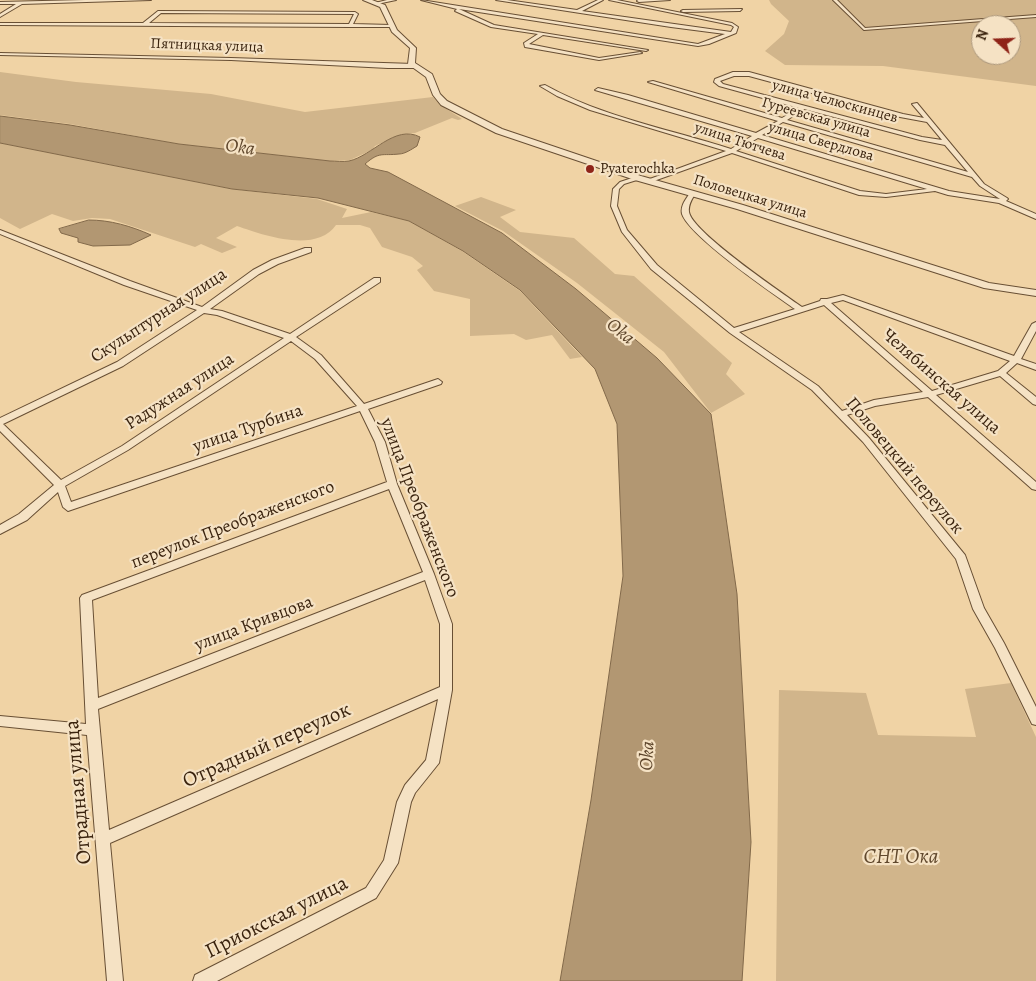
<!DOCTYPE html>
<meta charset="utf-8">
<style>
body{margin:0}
#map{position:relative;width:1036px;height:981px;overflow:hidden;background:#f0d3a5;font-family:Alegreya,serif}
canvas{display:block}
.north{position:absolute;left:971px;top:15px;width:50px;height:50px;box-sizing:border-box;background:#f5e2c4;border:1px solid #aa967b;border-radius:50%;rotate:290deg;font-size:14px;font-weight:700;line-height:20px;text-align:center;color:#3a230e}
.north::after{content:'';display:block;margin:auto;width:18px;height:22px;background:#8f2418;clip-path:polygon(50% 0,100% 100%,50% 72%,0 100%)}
</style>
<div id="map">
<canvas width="1036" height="981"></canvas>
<div class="north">N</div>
</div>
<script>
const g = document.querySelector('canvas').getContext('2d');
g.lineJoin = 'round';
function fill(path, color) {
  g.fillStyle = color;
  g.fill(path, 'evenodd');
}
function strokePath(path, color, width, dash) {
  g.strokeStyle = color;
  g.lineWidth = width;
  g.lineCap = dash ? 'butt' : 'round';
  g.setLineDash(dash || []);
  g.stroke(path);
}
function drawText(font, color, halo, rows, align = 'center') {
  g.font = font + ' Alegreya,serif';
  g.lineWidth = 4.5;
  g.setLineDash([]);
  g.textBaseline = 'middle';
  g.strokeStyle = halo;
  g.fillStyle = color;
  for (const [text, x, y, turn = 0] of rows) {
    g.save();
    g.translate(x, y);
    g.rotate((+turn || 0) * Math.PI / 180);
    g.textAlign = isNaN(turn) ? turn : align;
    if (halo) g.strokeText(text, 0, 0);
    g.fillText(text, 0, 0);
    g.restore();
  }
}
const green = new Path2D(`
 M769 0H1036V86L883 66 785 65 765 51 784 34 789 21 771 4ZM981 25H1011V55H981Z
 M0 72 76 82 211 94 305 112 433 97 442 106 462 119 458 120 452 118 415 133 403 134 393 138 375 146 372 150 350 160 330 161 179 144 70 124 0 115Z
 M0 143 231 189 317 199 347 209 342 218 371 212 409 221 462 251 520 291 582 357 570 359 552 335 526 340 514 334 470 336V299L434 291 417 270 423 266 412 257 382 247 370 228 360 225H336C316 254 263 235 237 226L216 238 237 247 222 253 201 244 195 247 110 219 92 218 73 221 52 214 20 229 0 218Z
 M481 197 516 210 500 217 520 232 574 238 615 274 634 276 732 363 726 374 745 394 711 413 664 352 577 283 503 231 455 206Z
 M1011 683 1036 737V981H776L779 690 866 693 878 735 976 737 965 689Z`);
const water = new Path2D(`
 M0 116 70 125 179 144 330 161C336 161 343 162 349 161 372 156 395 124 420 137L417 146C412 149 405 154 399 154 382 156 380 151 365 164L370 168 388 172 502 233 576 289 657 358 711 414 737 594 751 842 742 981H560L591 800 623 576 617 424 595 369 520 290 463 251 409 221 318 198 232 189 0 143Z
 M89 220C110 220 131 226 151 235L130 245 93 246 78 242V238L61 233 59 229Z`);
const minor = new Path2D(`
 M85 0H151L22 4 0 17V14L16 4H0V2Z
 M387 0H396L377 4 375 3Z
 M421 0 698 44 725 34 671 27 496 0H507L577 10 598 0H603L582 11 731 32 734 27 731 25 609 0H617L732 23 738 27 736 33 709 44 698 46 459 9 494 25 648 50 646 51 543 35 529 44 599 58 640 52 642 53 599 60 525 47 524 43 538 34 491 27 455 11 457 9Z
 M638 0H670L639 2 637 1Z
 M833 0H837L865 28 1036 15V17L864 30Z
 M742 9 740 11 683 12 681 11 683 10Z
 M158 11 355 12 358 14 353 24 391 25 393 26 391 27H350L0 25V23H143ZM161 13 354 14 349 24 149 23Z
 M0 53 231 58 414 64 417 66 414 68H388L231 60 0 55Z
 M733 72H749L903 114 924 118 912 104 917 103 984 184 1007 198 1008 199 1006 201 1036 214V219L999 203 948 195 935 191 886 197 859 195 732 153 651 182H647V180L726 151 590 110 557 96 540 86 545 85C602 117 669 129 731 149L752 136 595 90 598 88 628 95 756 133 778 121 648 82 653 81 782 118 799 108 719 86 714 82 715 79ZM734 76H749L900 117 927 122 942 140 922 137 723 84 720 81ZM804 109 920 140 945 145 968 172 787 120ZM783 122 972 177 980 186 1000 199 949 191 762 135ZM758 138 927 189 886 194 860 191 736 151Z
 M638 176 641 178 640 179 624 184 619 189 617 206 627 230 657 265 734 328 795 309C772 293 690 237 682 214 680 206 686 199 690 193L695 194C692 199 688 205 689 212 692 232 782 293 802 307L820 301 821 299H827L843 295 1014 356 1032 324 1036 322V331L1021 359 1036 364V370L1017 363 1006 373 1036 397V405L1033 404 1000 376 936 395 1036 482V490L1032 489 928 397 875 406 847 415 869 438 965 555 984 608 1004 643 1036 707V725L1032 724 995 648 973 609 956 559 863 442 812 390 730 333 651 269 622 232 611 206 613 189 620 182ZM843 300 1010 361 998 371 932 391 831 303ZM824 305 923 392 874 400 842 411 818 386 739 332Z
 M0 230 130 281 202 307 253 270 272 260 305 248H311V252L278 264 259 274 210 309 222 311 290 334 374 278H380V282L296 337 321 355 364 404 435 380 438 379 442 382 441 384 368 409 385 442 397 484 434 574 452 624V690L439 763 415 793 411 802 398 863 376 898 217 981H193L195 975 366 888 384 860 397 802 405 785 426 760 438 699 110 843 123 981H107L87 735 0 726V716L86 724 80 598 82 595 387 482 375 442 360 411 68 511 63 507 58 492 27 520 0 534V525L19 514 54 485 0 431V418L117 362 197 310 124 285 0 234ZM204 313 217 315 284 338 122 446 61 480 3 424 123 366ZM291 341 315 359 357 406 71 502 65 486 128 450ZM389 489 423 572 98 698 92 600ZM425 580 440 624V687L109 830 98 709Z`);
const tertiary = new Path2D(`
 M363 0H372L385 5 397 30 416 48 415 63 432 74 440 94 447 101 502 129 641 176 743 205 989 283 1036 290V296L984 288 737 209 635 180 496 133 441 105 433 95 426 77 408 64 410 48 392 32 380 7Z`);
const markers = [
 [590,169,5,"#8f2418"]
];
const farStreetnames = [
 ["Пятницкая улица",207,46,2],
 ["улица Челюскинцев",835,102,15],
 ["Гуреевская улица",816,118,16],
 ["улица Тютчева",740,142,18],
 ["улица Свердлова",821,142,16],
 ["Половецкая улица",750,197,17]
];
const farPoinames = [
 ["Pyaterochka",600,169]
];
const streetNames = [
 ["Скульптурная улица",159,316,-33],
 ["Челябинская улица",941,382,41],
 ["Радужная улица",180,392,-33],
 ["улица Турбина",248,429,-19],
 ["Половецкий переулок",904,466,50],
 ["улица Преображенского",419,508,69],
 ["переулок Преображенского",233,525,-21],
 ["улица Кривцова",254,624,-21]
];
const waterNames = [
 ["Oka",240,148,8],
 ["Oka",620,332,38],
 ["Oka",648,756,-86]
];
const nearStreetnames = [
 ["Отрадный переулок",267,746,-24],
 ["Отрадная улица",79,792,-95],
 ["Приокская улица",277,918,-27]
];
const nearParknames = [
 ["СНТ Ока",901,858]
];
fill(green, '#d1b58b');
fill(water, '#b29772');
strokePath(water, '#82694a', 1);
strokePath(minor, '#684f34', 2);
strokePath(tertiary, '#684f34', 2);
fill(minor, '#f5e2c4');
fill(tertiary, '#f5e2c4');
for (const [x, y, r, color] of markers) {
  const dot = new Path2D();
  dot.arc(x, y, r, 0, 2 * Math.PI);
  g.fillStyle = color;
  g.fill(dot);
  strokePath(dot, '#f5e2c4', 2);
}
drawText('15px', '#3a230e', '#f5e2c4', farStreetnames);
drawText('15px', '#3a230e', '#f5e2c4', farPoinames, 'left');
drawText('18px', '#3a230e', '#f5e2c4', streetNames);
drawText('italic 19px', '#5e462c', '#f5e2c4', waterNames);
drawText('21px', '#3a230e', '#f5e2c4', nearStreetnames);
drawText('italic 21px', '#60482d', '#f5e2c4', nearParknames);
</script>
